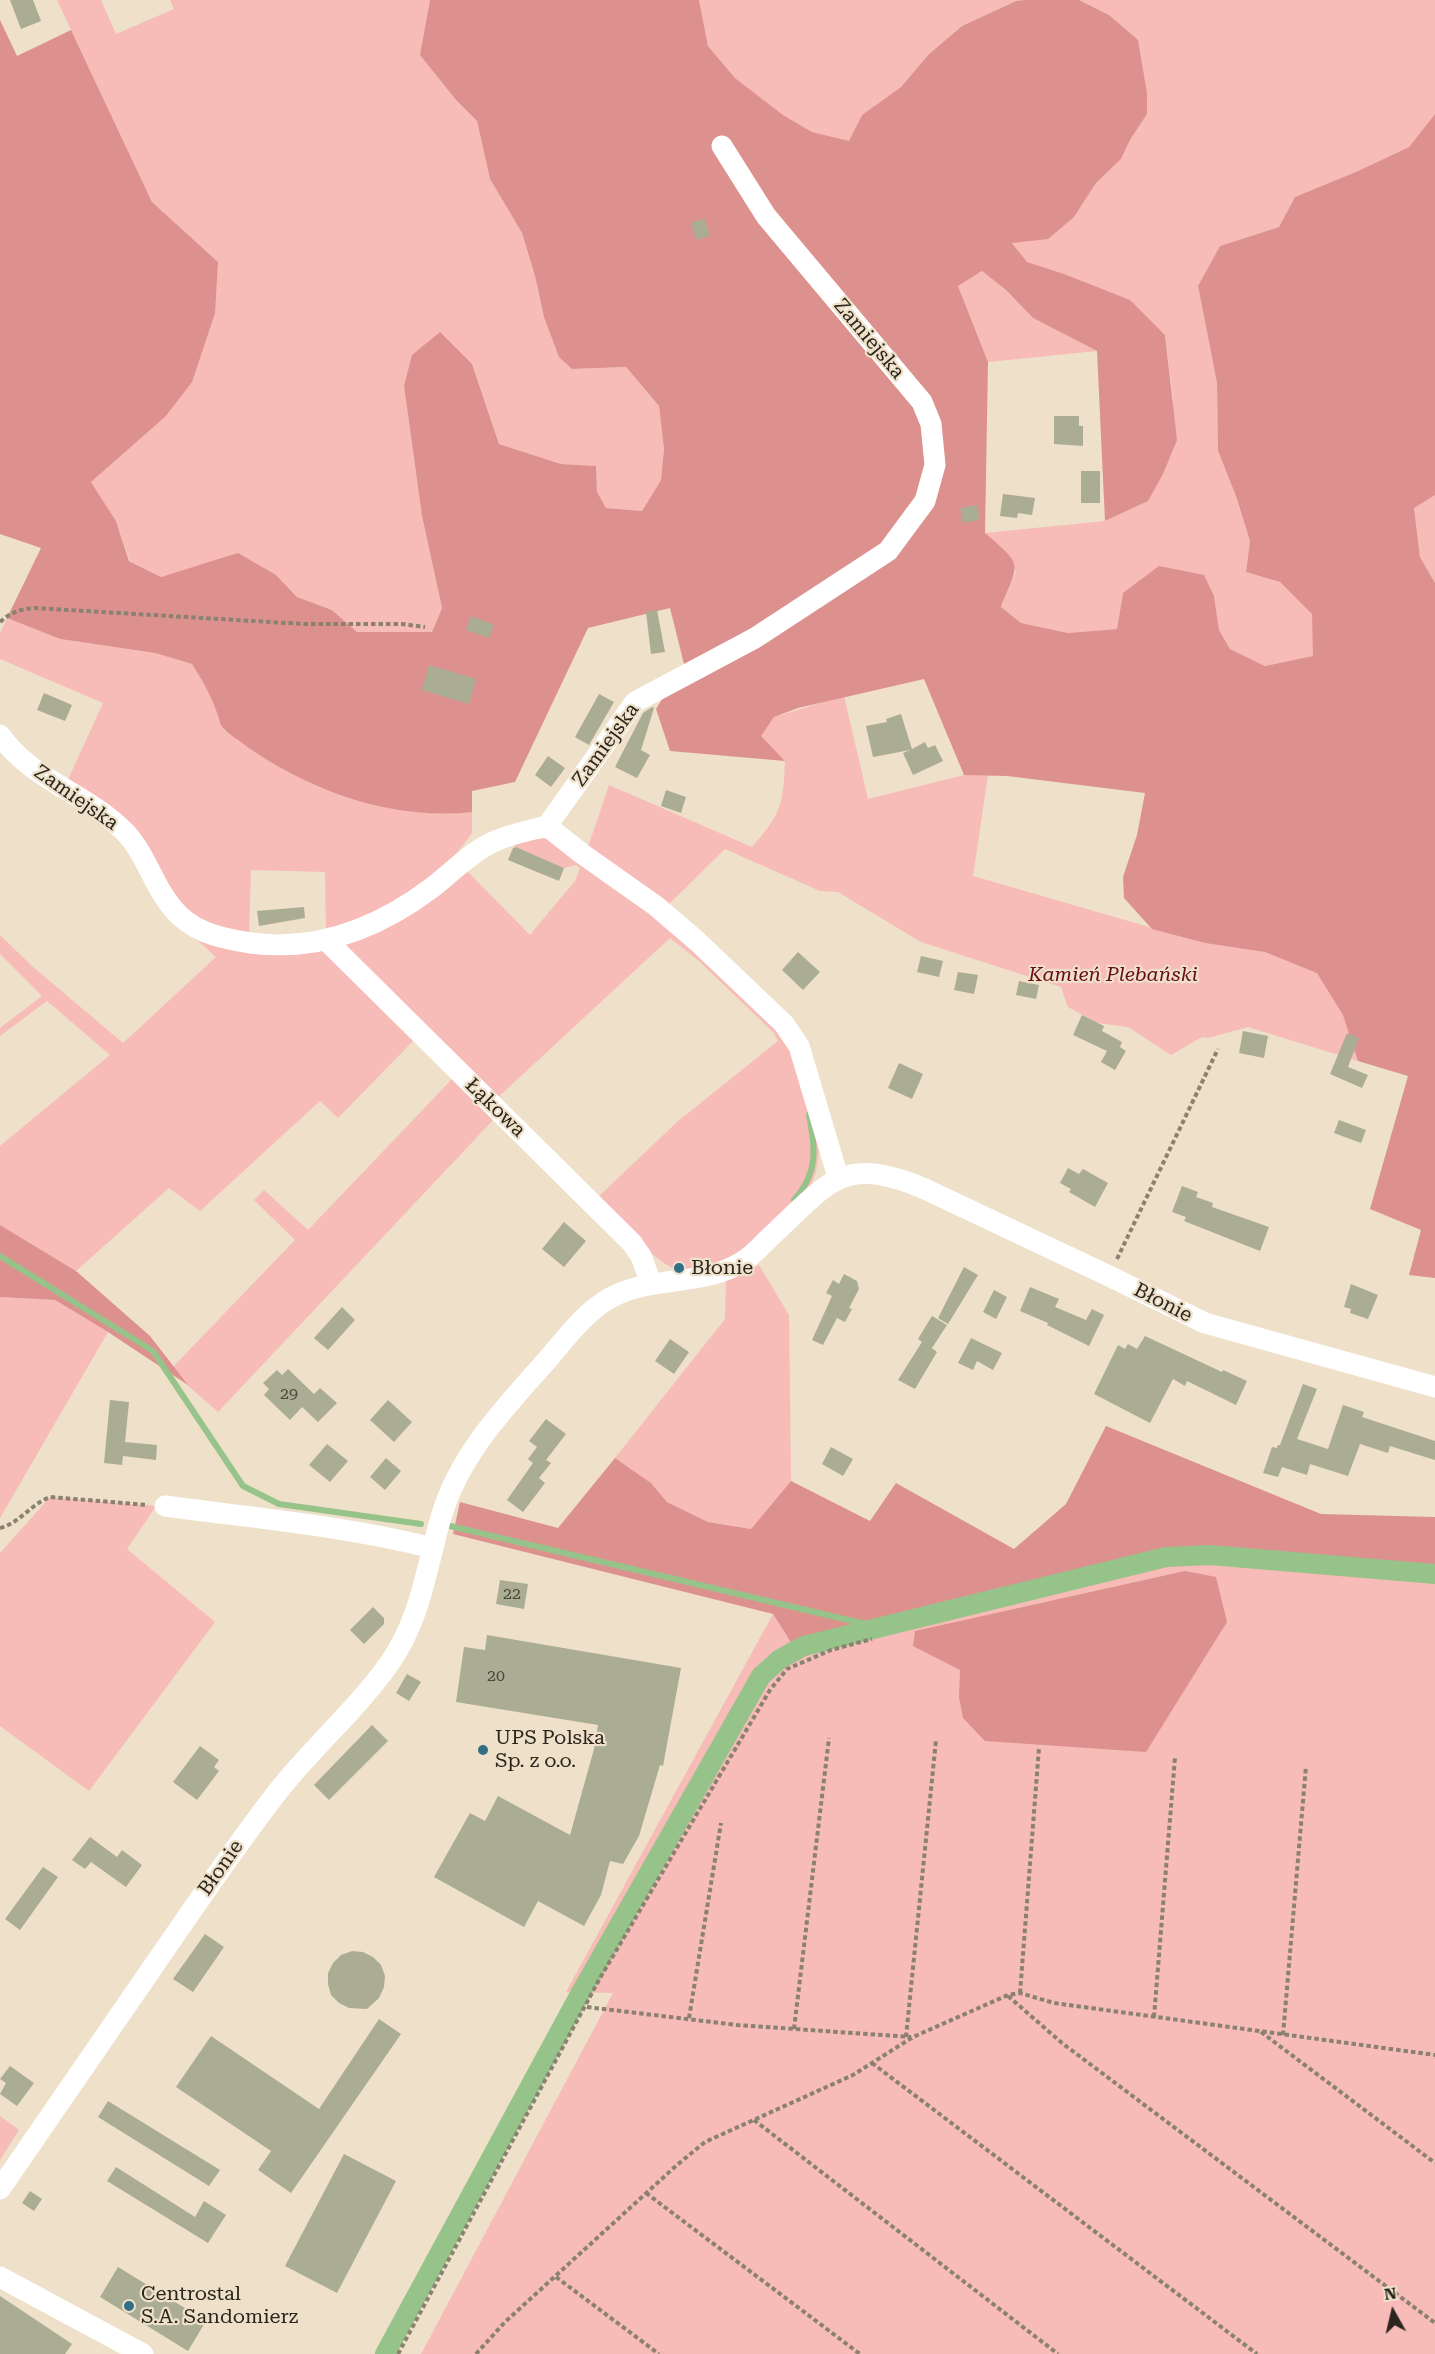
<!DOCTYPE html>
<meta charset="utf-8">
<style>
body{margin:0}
#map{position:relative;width:1435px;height:2354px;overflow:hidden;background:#eee0c9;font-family:"Roboto Serif",serif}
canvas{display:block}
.north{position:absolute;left:1363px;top:2282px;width:60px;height:60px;-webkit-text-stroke:4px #eee0c9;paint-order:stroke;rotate:352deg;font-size:16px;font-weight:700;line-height:24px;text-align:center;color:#2b261d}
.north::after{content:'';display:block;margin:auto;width:21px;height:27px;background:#2b261d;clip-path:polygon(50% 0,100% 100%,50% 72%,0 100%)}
</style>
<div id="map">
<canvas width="1435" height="2354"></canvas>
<div class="north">N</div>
</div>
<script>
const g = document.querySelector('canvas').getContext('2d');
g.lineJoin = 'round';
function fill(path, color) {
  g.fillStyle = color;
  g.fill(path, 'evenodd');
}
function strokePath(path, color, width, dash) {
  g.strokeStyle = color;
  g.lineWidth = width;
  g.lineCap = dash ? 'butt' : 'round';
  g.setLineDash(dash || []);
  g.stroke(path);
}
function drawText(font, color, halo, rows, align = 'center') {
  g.font = font + ' "Roboto Serif",serif';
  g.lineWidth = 4.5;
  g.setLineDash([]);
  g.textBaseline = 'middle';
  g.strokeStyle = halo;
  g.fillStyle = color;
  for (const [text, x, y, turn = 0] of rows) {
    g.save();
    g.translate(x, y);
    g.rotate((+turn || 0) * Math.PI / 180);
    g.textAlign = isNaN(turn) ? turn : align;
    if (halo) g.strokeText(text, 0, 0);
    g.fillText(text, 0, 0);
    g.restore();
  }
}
const green = new Path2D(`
 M57 0H101L116 34 174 9 170 0H430L428 9 457 101 477 121 490 179 522 233 535 276 544 317 572 369 626 367 659 406 664 449 661 480 642 511 605 508 597 492 596 466 561 464 499 444 472 364 404 386 422 516 442 608 432 632H357L332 610 297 597 276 575 188 569 161 577 130 561 116 521 91 482 165 417 218 262 152 202Z
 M699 0H1024L1016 1 962 26 929 54 901 87 862 115 849 142 812 132 783 115 735 78 708 46Z
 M1079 0H1435V114L1409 147 1358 171 1295 197 1279 227 1220 246 1198 286 1217 383 1218 451 1236 496 1250 541 1246 572 1280 582 1312 613 1314 656 1265 666 1230 649 1219 630 1214 596 1123 593 1117 629 1068 633 1021 623 1001 607 1016 571 985 533 1105 521 1148 501 1173 400 1165 334 1064 274 1026 262 1012 242 1074 217 1096 183 1121 159 1130 140 1147 114 1109 15Z
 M982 271 1006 290 1033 318 1097 351 988 362 958 286Z
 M1432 494 1435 495V583L1420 557 1414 508Z
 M7 618 60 639 155 653 192 664C202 680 212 695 217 713 219 718 220 726 224 730 230 736 239 740 247 746 310 791 393 820 472 812V833L454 857 401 906 326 934 325 872 251 870 249 936 324 948 386 1014 416 1038 338 1118 320 1101 200 1211 169 1188 76 1271 0 1225V1146L110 1055 47 1001 0 1036V1028L42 996 0 954V935L32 966 123 1043 216 957 182 926 132 853 108 824 61 795 103 703 0 659V633Z
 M844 696 868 799 964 775H988L973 876 1201 942 1269 947 1419 1020 1357 1056 1358 1061 1248 1027 1208 1038 1202 1037 1171 1055 1128 1027 1098 1023 1068 1007 1061 987 921 942 838 892 820 891 725 849 668 905 588 847 609 785 752 847C782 812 783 806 785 761L760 736 774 717Z
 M536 837 555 841 638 898 763 1010 795 1055 816 1134 819 1153 816 1172 810 1188 732 1260 679 1271 665 1264 651 1253 596 1199 677 1122 778 1041 773 1032 699 961 670 938 494 1101 336 943 464 868 530 935 575 881 580 868 576 865 564 868 514 846 511 840Z
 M454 1077 495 1118 218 1412 170 1370 295 1240 254 1200 264 1190 308 1230Z
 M759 1265 789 1315 791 1481 751 1529 708 1522 667 1502 651 1483 615 1458 725 1319 726 1281Z
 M0 1297 55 1300 108 1332 0 1518Z
 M50 1497 156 1506 127 1549 215 1622 89 1791 0 1726V1553Z
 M1209 1551 1435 1569V2354H421L613 1993 566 1992 773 1614 792 1644 1163 1552Z
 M0 2116 19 2130 0 2160Z`);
const forest = new Path2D(`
 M430 0H699L708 46 735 78 783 115 812 132 849 141 862 115 901 87 929 54 962 26 1016 1 1024 0H1079L1109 15 1138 40 1147 93V114L1130 140 1121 159 1096 183 1074 217 1048 239 1012 243 1027 262 1064 274 1130 300 1165 335 1177 440 1163 474 1148 501 1105 521 1097 351 1033 318 1006 290 982 271 958 286 988 362 985 533C1023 566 1020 561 1001 607L1021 623 1068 633 1117 629 1123 593 1159 566 1204 575 1214 596 1219 630 1230 649 1265 666 1313 656 1312 614 1280 582 1246 572 1250 541 1236 496 1218 451 1217 383 1198 286 1220 246 1279 227 1295 197 1358 171 1409 147 1435 114V495L1414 508 1420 557 1435 583V1278L1409 1275 1421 1230 1370 1209 1408 1076 1358 1061 1343 1015 1317 973 1265 952 1205 943 1152 929 1124 898 1123 877 1137 835 1145 793 1007 776 964 775 924 679 798 708 774 717 761 736 785 761 670 751 656 709 684 664 670 608 588 628 515 782 472 791V812C393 821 310 791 246 746 239 740 230 736 224 729 220 726 219 718 217 713 211 695 202 680 192 664L155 653 60 639 7 618 41 548 0 534V20L17 56 71 30 152 202 218 262 215 313 192 382 165 417 91 482 116 521 129 561 161 577 238 553 276 575 297 597 332 610 357 632H432L442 608 422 516 404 386 412 355 440 332 472 364 499 444 561 464 596 466 597 492 606 508 642 511 661 480 664 449 659 406 626 367 572 369 559 357 544 317 535 276 522 233 490 179 477 121 457 101 420 55Z
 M0 1225 76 1271 150 1336 188 1385 108 1332 55 1300 0 1297Z
 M1106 1426 1321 1514 1435 1517V1569L1209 1551 1163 1552 792 1644 773 1614 453 1534 460 1502 558 1528 615 1458 651 1483 667 1502 708 1522 751 1529 791 1481 870 1521 896 1483 1014 1549 1066 1504Z
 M1185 1571 1216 1577 1227 1622 1146 1752 985 1741 963 1718 959 1697 960 1670 913 1646 915 1631Z`);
const stream = new Path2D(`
 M794 1200C819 1172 815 1149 809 1114
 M0 1256 153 1351 243 1486 279 1504 421 1524
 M450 1526 878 1627`);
const canal = new Path2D(`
 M385 2354 579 1996 761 1676 780 1659 804 1646 1166 1557 1210 1555 1435 1574`);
const building = new Path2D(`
 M10 0H33L41 21 21 29Z
 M705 219 710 236 696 240 691 222Z
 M1054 416H1079V426H1083V446L1054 444Z
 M1081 471H1100V503H1081Z
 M1003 494 1035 498 1032 515 1018 513 1017 518 1000 516Z
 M977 505 980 520 963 523 960 508Z
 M657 610 665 652 651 654 646 612Z
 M471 616 494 625 489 638 466 630Z
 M429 665 476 679 469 704 422 690Z
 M44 693 72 705 65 721 37 710Z
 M599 694 614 702 589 745 575 737Z
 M652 707 654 708 641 750 650 755 637 778 615 767 643 713Z
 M901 714 912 749 925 742 928 748 935 745 943 761 913 775 903 753 910 750 873 757 866 726 887 722 886 719Z
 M548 756 565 768 551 787 535 775Z
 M666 790 686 797 681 813 661 806Z
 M516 847 564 868 559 881 508 860 513 848Z
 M304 907 305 918 259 926 257 911Z
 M798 952 820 972 803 990 782 970Z
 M921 956 943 961 939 977 917 972Z
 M958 972 978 975 974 994 954 990Z
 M1019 981 1039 985 1036 999 1016 995Z
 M1082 1015 1104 1026 1102 1031 1122 1042 1120 1047 1126 1051 1115 1070 1101 1062 1107 1051 1073 1035Z
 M1243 1031 1268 1036 1264 1058 1239 1053Z
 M1347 1033 1359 1038 1348 1067 1368 1075 1362 1088 1330 1074Z
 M899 1063 923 1074 912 1099 888 1088Z
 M1339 1120 1366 1130 1361 1143 1334 1133Z
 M1068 1168 1079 1174 1083 1169 1108 1183 1095 1207 1069 1192 1071 1189 1060 1183Z
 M1182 1186 1198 1192 1196 1197 1213 1203 1212 1207 1269 1227 1260 1251 1184 1221 1186 1217 1172 1212Z
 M564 1222 586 1241 564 1267 542 1249Z
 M964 1267 978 1275 948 1324 938 1318Z
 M844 1274 857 1281 859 1289 849 1308 852 1309 845 1322 837 1318 823 1345 812 1340 832 1296 826 1293 833 1280 839 1284Z
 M1351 1284 1378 1295 1368 1319 1350 1313 1351 1309 1344 1307Z
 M1030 1287 1059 1299 1055 1307 1086 1320 1092 1309 1104 1315 1089 1346 1047 1325 1048 1323 1020 1311Z
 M994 1290 1007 1297 996 1319 983 1312Z
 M342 1307 355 1320 328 1350 314 1338Z
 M932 1316 947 1325 932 1348 929 1346 937 1352 915 1389 898 1380 922 1342 918 1339Z
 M1145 1336 1222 1372 1223 1370 1247 1381 1236 1405 1187 1381 1185 1386 1173 1379 1150 1423 1094 1394 1118 1345 1125 1349 1128 1344 1137 1349Z
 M971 1338 1002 1353 993 1370 977 1361 973 1370 958 1363Z
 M670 1339 689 1352 674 1374 655 1361Z
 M288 1369 314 1394 320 1388 337 1403 318 1422 302 1407 290 1420 264 1395 269 1389 263 1383 277 1370 282 1375Z
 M1303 1384 1317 1389 1297 1439 1328 1449 1343 1405 1364 1412 1362 1417 1435 1441V1460L1390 1446 1388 1453 1360 1444 1348 1476 1310 1464 1307 1475 1282 1467 1278 1477 1263 1473 1272 1447 1277 1448 1278 1445H1280Z
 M110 1400 129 1402 125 1442 157 1445 156 1460 123 1456 122 1465 104 1463Z
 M388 1400 412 1422 394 1442 370 1420Z
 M546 1419 566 1434 546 1460 551 1463 539 1478 545 1483 523 1512 507 1500 533 1463 528 1459 537 1447 529 1441Z
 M327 1444 348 1461 330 1482 309 1465Z
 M831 1447 853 1459 843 1476 822 1464Z
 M386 1458 401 1471 385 1490 370 1477Z
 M500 1580 528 1584 524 1609 496 1604Z
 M373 1607 384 1618V1624L364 1644 350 1630Z
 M487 1635 681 1668 663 1766 660 1765 639 1836 623 1864 610 1861 601 1895 584 1926 538 1901 524 1927 434 1877 470 1813 485 1821 498 1796 570 1835 594 1749 598 1725 456 1702 464 1647 485 1650Z
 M407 1674 421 1682 409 1701 396 1693Z
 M372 1725 388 1741 329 1800 314 1785Z
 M200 1746 219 1760 214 1767 219 1771 197 1800 173 1782Z
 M90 1837 117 1857 122 1850 142 1865 126 1887 91 1862 85 1869 72 1860Z
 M43 1867 58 1877 20 1930 5 1919Z
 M205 1934 224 1947 193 1992 173 1979Z
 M352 1951 363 1952 373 1957 381 1965 385 1976 384 1987 379 1998 367 2009 349 2008 339 2003 331 1995 328 1984V1973L333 1963 341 1955Z
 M379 2019 401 2034 291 2193 258 2170 271 2151 176 2087 211 2036 319 2109Z
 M10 2066 34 2083 17 2106 0 2094 6 2083 0 2079Z
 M108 2101 220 2170 209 2186 98 2117Z
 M344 2154 396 2181 337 2293 285 2266Z
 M116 2167 195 2217 204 2201 226 2215 208 2243 107 2181Z
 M30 2191 42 2199 34 2211 22 2203Z
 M118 2267 206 2321 188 2351 100 2297Z
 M0 2296 72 2344 65 2354H0Z`);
const path = new Path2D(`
 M0 622C11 612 21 609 35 608L304 624H402L425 627
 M1117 1259 1218 1049
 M0 1528C20 1523 31 1504 50 1497L148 1505
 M1020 1993 1039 1748
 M1008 1996 1062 2043 1435 2323
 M587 2007 737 2025 911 2037
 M1154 2017 1175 1757
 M689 2018 721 1823
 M794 2029 829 1738
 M1261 2032 1435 2163
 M1283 2035 1306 1766
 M906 2037 936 1740
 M872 2063 1257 2354
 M754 2120 1058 2354
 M646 2193 860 2354
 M556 2277 659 2354
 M398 2354 600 1978 770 1690 787 1669 831 1650 872 1639
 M476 2354 505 2322 677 2165 705 2142 853 2075 913 2037 1008 1995 1020 1993 1054 2003 1435 2055`);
const minor = new Path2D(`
 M0 735C31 780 88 794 125 832 148 856 155 893 180 916 199 934 225 939 251 943 318 952 380 927 433 887 452 872 469 854 491 843 509 834 528 831 547 826L635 702 755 638 888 551 925 501 935 465 931 424 922 402 766 216 722 146
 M547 826 581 853 656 906 698 942 784 1024 799 1046 838 1177
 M326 940 632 1243 641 1256 651 1283
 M165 1506C254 1518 346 1526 433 1548
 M0 2189C52 2113 104 2037 157 1961 197 1903 236 1845 279 1790 314 1746 357 1709 389 1664 422 1617 426 1567 442 1514 461 1452 506 1407 548 1359 566 1338 585 1312 610 1298 651 1275 702 1287 742 1262 752 1256 761 1246 769 1238 828 1184 841 1153 925 1189L1109 1276 1205 1323 1435 1387
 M0 2277 143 2354`);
const markers = [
 [679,1268,6,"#326e86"],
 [483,1750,6,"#326e86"],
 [129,2306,6,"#326e86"]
];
const numberNames = [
 ["29",289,1394],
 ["22",512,1594],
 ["20",496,1676]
];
const streetNames = [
 ["Zamiejska",869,339,50],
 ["Zamiejska",606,745,-54],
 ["Zamiejska",76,798,35],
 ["Łąkowa",495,1108,44],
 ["Błonie",1163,1303,27],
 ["Błonie",221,1868,-55]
];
const parkNames = [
 ["Kamień Plebański",1113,975]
];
const poiNames = [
 ["Błonie",691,1268],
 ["UPS Polska",495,1738],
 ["Sp. z o.o.",495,1761],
 ["Centrostal",141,2294],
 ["S.A. Sandomierz",141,2317]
];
fill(green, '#f7bbb8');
fill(forest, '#dd918f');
strokePath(stream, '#96c389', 6);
strokePath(canal, '#96c389', 20);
fill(building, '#abac94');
strokePath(path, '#8a8171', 4, [4.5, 3]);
strokePath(minor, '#fff', 21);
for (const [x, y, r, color] of markers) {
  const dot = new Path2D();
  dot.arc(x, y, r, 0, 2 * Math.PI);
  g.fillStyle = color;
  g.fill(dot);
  strokePath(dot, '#eee0c9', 2);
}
drawText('16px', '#4b483b', null, numberNames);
drawText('20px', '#2b261d', '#eee0c9', streetNames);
drawText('italic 20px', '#680c17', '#eee0c9', parkNames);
drawText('20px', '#2b261d', '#eee0c9', poiNames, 'left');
</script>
